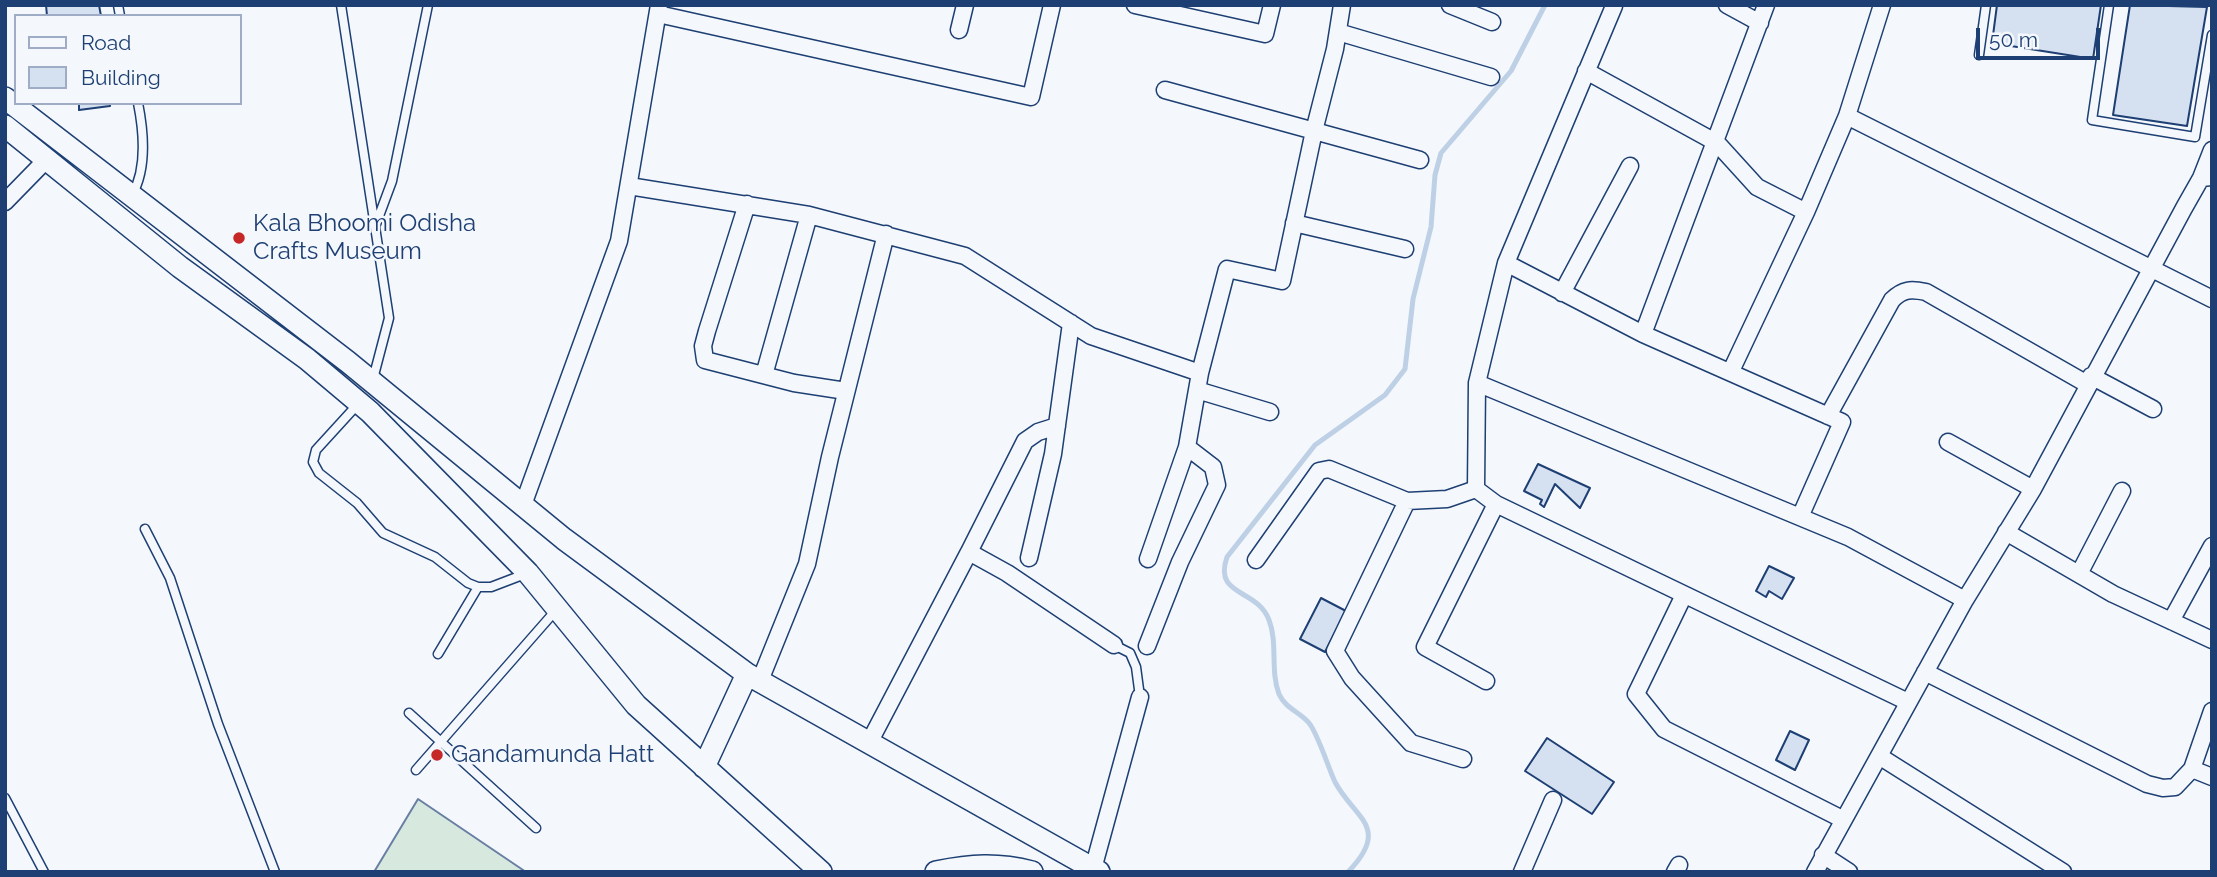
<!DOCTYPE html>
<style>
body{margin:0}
#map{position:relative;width:2217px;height:877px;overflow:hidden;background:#f4f7fb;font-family:Raleway,sans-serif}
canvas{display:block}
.frame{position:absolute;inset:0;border:7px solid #1d3f73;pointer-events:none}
.legend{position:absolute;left:14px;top:14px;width:228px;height:91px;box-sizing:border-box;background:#f4f7fb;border:2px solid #9eadc5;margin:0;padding:9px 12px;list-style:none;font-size:21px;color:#1d3f73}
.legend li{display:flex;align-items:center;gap:14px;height:35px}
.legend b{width:35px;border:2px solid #9eadc5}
.scale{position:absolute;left:1976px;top:28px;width:124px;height:32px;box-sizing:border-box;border:4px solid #1d3f73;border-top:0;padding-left:9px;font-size:21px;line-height:24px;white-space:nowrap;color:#1d3f73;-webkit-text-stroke:5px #f4f7fb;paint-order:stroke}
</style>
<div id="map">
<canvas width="2217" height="877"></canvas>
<div class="frame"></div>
<ul class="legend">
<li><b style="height:9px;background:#f4f7fb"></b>Road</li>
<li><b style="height:19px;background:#d5e0f0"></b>Building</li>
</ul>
<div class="scale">50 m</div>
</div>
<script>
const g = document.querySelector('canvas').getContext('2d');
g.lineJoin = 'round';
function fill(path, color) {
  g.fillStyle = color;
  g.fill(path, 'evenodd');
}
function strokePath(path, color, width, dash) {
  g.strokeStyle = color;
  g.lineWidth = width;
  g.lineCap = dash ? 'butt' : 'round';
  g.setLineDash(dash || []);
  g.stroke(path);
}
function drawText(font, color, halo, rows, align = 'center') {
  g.font = font + ' Raleway,sans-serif';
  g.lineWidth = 5;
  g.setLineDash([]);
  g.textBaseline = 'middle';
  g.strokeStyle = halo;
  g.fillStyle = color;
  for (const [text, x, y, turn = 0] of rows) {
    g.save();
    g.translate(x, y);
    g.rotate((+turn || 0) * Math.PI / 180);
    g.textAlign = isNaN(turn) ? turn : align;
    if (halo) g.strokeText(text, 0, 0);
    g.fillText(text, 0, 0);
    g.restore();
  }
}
const green = new Path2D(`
 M418 799 526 872H374Z`);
const stream = new Path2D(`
 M1348 872C1392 827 1354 818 1335 782 1328 767 1318 734 1309 723 1301 713 1285 708 1279 694 1270 671 1278 643 1269 620 1257 588 1213 597 1227 557L1315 445 1385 395 1405 369 1413 299 1431 227 1435 175 1441 153 1511 71 1545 5`);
const building = new Path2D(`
 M46 5H99L101 16H47Z
 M1997 5H2101L2093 59 1992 43Z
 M2130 5 2207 7 2187 126 2113 115Z
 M79 103H110V106L79 110Z
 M1538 464 1590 488 1580 508 1555 484 1544 507 1540 504 1542 500 1524 491Z
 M1769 566 1794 578 1782 599 1769 591 1766 597 1756 591Z
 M1321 598 1346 611 1325 652 1300 639Z
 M1790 731 1809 740 1795 770 1776 760Z
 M1547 738 1614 782 1592 814 1525 771Z`);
const service = new Path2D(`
 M118 5 120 16
 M341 5 389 318 373 379
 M2109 5 2092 120 2195 137 2212 35
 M1979 55 1986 5
 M132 195C147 169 144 133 138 103
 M376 224 392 181 428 5
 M358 404 316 450 313 462 319 473 357 503 383 533 435 557 468 583 478 587H491L525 574
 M145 529 170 578 218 724 275 872
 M1114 645 1130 653 1136 667 1140 697
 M438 654 478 587
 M409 713 536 828
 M416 770 557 609
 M5 798 44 872`);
const minor = new Path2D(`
 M1135 5 1265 34 1272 5
 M1450 5 1492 22
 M1727 5 1760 23
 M1882 5 1847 116 2212 299
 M1614 6 1506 263 1477 383 1476 489 1496 504 1908 702
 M658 14 1031 97 1052 5
 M959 30 965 5
 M1338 32 1491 77
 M1586 71 1717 143 1757 187 1806 212 1731 371
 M1165 90 1420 160
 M2201 178 2212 150
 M629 186 809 215 965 256 1091 336 1200 373 1227 269 1282 281 1314 131 1335 49 1342 5
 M5 202 47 159
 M747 204 707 331 703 346 705 360 794 383 846 391
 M1806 212 1847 116
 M1294 223 1405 249
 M1506 263 1643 334 1766 5
 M1562 293 1630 166
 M1643 334 1842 422 1800 517
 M764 375 809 215
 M2091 376 2153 409
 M1477 383 1848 537 1965 600
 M1197 390 1270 412
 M1828 416 1892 300C1903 289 1911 289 1926 292L2087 384
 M1948 442 2033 489
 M1407 501 1335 651 1352 678 1411 743 1463 759
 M523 505 619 241 659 5
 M2006 532 2113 594 2212 640
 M969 552 1025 441 1038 432 1057 426
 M1029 558 1053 454 1071 323
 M1148 559 1187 447 1200 373
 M1256 560 1319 471 1329 469 1407 501 1447 499 1476 489
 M2079 574 2122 491
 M1684 595 1636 694 1664 729 1842 819
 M2171 621 2212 546
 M1147 646 1180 562 1217 485 1213 467 1187 447
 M1925 672 2147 784 2163 788 2175 787 2192 769
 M1486 681 1425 647 1496 504
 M759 683 807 564 830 457 886 234
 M2212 711 2192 769 2212 777
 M870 741 969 552 1007 573 1114 645
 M1879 756 2063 872
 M1823 855 1849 872
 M1093 869 1140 697
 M1522 872 1553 800
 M1675 872 1679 865
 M1815 872 1965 600 2033 489 2184 208 2201 178 2212 177`);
const secondary = new Path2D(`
 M5 98 348 362 564 539 747 674 1099 872
 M5 126 180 267 307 359 370 412 528 573 636 705 821 872
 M704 767 747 674
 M936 872C971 865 997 863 1032 872`);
const markers = [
 [239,238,7,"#c62828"],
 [437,755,7,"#c62828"]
];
const poiNames = [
 ["Kala Bhoomi Odisha",253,224],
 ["Crafts Museum",253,252],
 ["Gandamunda Hatt",451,755]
];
fill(green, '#d7e8df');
strokePath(green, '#687fa3', 2);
strokePath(stream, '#bed0e5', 5);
fill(building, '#d5e0f0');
strokePath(building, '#1d3f73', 2);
strokePath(service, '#1d3f73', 11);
strokePath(minor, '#1d3f73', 19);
strokePath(secondary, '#1d3f73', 24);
strokePath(service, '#f4f7fb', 8);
strokePath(minor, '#f4f7fb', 16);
strokePath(secondary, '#f4f7fb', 21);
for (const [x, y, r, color] of markers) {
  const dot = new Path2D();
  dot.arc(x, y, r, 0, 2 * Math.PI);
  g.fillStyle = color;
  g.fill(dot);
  strokePath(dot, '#f4f7fb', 2.5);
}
drawText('24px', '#1d3f73', '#f4f7fb', poiNames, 'left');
</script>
